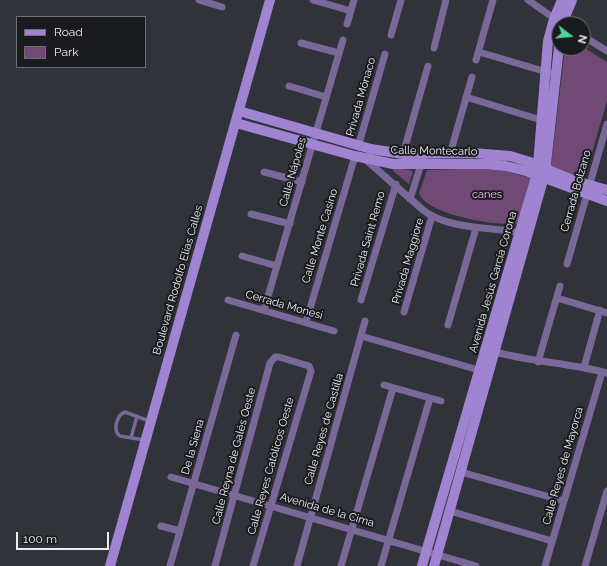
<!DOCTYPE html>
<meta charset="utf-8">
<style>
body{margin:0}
#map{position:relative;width:607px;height:566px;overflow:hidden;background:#31333a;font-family:Raleway,sans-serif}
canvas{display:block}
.legend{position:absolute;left:16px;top:16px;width:130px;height:52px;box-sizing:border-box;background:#1a1b1e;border:1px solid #6e6f73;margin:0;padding:5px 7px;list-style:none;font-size:12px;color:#ecedf2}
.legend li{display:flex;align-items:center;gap:8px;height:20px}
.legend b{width:20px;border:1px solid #6e6f73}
.north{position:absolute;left:551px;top:16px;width:40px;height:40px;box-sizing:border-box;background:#1a1b1e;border:1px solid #6e6f73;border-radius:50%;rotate:106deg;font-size:11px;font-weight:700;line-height:16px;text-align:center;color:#ecedf2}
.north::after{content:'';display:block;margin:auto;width:14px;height:18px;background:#50d398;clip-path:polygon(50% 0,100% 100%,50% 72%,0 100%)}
.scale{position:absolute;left:16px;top:532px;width:93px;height:18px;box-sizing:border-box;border:2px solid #ecedf2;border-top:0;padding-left:5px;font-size:12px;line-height:14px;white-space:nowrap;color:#ecedf2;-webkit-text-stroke:3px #1a1b1e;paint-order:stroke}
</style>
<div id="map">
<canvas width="607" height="566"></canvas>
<ul class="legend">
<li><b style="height:5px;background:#a084d1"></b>Road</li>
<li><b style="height:11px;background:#714975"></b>Park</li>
</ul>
<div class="north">N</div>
<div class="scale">100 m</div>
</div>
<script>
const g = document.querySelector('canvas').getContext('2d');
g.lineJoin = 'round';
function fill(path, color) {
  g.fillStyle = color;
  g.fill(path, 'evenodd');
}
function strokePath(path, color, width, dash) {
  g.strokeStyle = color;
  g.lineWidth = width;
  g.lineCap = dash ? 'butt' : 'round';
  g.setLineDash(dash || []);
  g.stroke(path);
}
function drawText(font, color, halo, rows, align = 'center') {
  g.font = font + ' Raleway,sans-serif';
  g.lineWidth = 4;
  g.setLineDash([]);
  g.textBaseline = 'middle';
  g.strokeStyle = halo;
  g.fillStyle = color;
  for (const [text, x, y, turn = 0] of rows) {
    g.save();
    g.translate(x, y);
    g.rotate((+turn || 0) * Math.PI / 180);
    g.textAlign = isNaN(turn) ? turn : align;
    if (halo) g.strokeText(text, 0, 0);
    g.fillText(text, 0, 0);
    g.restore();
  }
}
const green = new Path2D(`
 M583 47 607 62V101L584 180 551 166 565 48Z
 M394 167 413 171 409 184 393 171Z
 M495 168 530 178 518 224C497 226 426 215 419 193L427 170Z`);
const lane = new Path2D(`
 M131 438 137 416
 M144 440 120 436 117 433C114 426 118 414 125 412L149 421`);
const street = new Path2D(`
 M199 0 222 7
 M313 0 351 11
 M528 0 558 21
 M347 24 354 0
 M391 35 401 0
 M583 36 607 51
 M301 43 339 53
 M434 48 446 0
 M479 52 550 73
 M476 60 493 0
 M289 86 326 97
 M466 97 541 120
 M358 147 385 54
 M403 154 428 66
 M450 154 472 77
 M365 159 423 210C448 230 493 227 524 233
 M264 172 302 182
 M410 199 424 155
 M251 214 290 224
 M242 256 277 266
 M567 264 607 124
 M557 298 607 313
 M228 300 334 331
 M361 300 396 184
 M264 310 343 40
 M404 312 432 216
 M306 322 355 156
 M448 325 476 228
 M361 336 482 371
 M495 352C532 362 570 363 607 373
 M538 362 560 286
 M584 367 600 310
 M384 385 441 401
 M461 472 564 501
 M171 477 476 566
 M450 511 552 541
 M161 526 180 531
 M170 566 236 335
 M215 566 270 363 275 357H279L309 366 311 371 253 566
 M297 566 365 321
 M341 566 393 388
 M381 566 430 398
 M545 566 602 372
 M585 566 607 491`);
const secondary = new Path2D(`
 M562 24 572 0
 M239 111 371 149 403 154 473 153 510 156 530 162 575 181 607 190
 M236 123 355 156 393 164H487L506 166 526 171 607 201
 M110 566 270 0
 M422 566 535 180 538 165 548 41 554 19 562 0
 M434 566 545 173 559 47`);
const streetNames = [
 ["Privada Mónaco",361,97,-74],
 ["Calle Montecarlo",434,151,1],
 ["Calle Nápoles",293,172,-74],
 ["Cerrada Bolzano",576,191,-74],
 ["Calle Monte Casino",320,236,-73],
 ["Privada Saint Remo",368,239,-74],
 ["Privada Maggiore",408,261,-74],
 ["Boulevard Rodolfo Elías Calles",178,280,-74],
 ["Avenida Jesús García Corona",493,282,-74],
 ["Cerrada Monesi",284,305,16],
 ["Calle Reyes de Castilla",324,429,-74],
 ["De la Siena",193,447,-74],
 ["Calle Reyna de Galés Oeste",234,456,-75],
 ["Calle Reyes Católicos Oeste",271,466,-74],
 ["Calle Reyes de Mayorca",563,466,-74],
 ["Avenida de la Cima",327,510,16]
];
const parkNames = [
 ["canes",487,195]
];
fill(green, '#714975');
strokePath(lane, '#796898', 3.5);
strokePath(street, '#796898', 7);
strokePath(secondary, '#a084d1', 10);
drawText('11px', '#ecedf2', '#1a1b1e', streetNames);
drawText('11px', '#f8bcfe', '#1a1b1e', parkNames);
</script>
